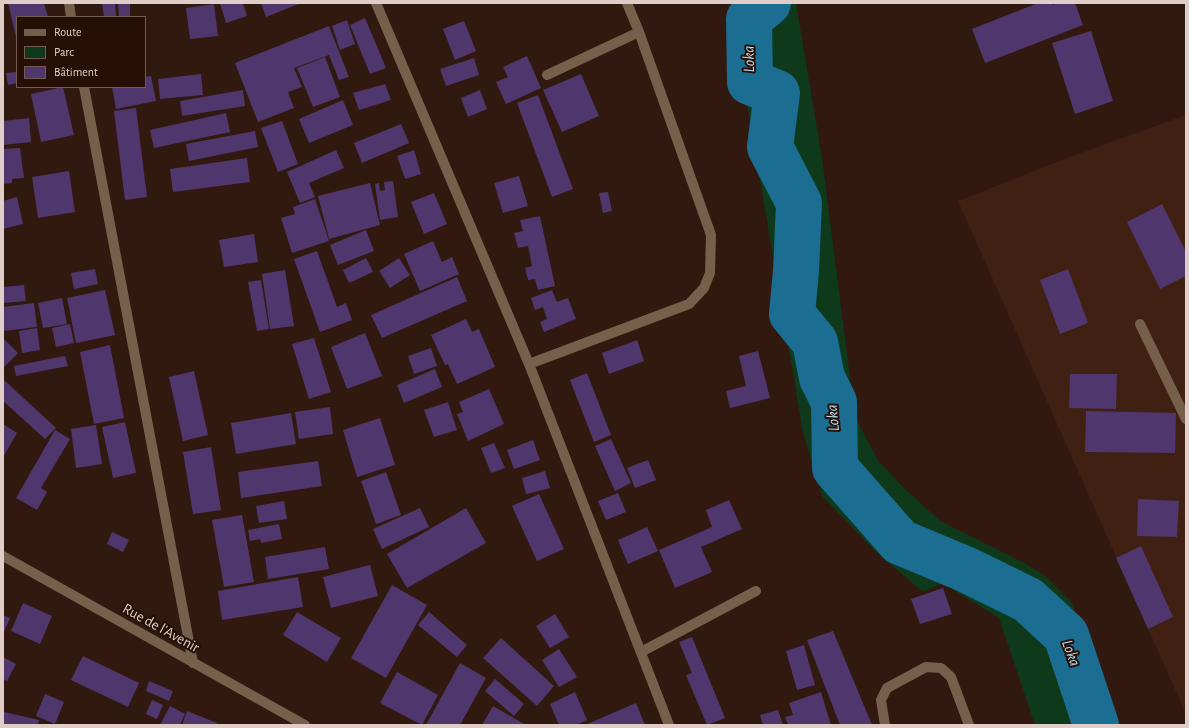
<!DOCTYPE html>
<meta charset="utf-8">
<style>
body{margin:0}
#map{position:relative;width:1189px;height:728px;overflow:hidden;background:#32190f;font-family:"Alegreya Sans",sans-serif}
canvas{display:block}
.frame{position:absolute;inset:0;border:4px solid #e0cdc7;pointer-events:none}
.legend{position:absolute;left:16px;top:16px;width:130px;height:72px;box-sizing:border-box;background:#280f06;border:1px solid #725b53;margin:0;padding:5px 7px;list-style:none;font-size:12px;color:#e0cdc7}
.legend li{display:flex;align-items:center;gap:8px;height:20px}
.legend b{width:20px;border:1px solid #725b53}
</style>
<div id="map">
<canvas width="1189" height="728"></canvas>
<div class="frame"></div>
<ul class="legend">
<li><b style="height:5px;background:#76604b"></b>Route</li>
<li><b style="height:11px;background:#0e391b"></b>Parc</li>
<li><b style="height:11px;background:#4f366d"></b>Bâtiment</li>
</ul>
</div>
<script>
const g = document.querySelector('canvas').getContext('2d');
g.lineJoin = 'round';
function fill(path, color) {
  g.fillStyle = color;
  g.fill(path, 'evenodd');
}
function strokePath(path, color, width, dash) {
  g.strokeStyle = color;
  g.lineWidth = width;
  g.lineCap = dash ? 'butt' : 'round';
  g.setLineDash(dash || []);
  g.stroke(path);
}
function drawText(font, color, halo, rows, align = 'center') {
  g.font = font + ' "Alegreya Sans",sans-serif';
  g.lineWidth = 4;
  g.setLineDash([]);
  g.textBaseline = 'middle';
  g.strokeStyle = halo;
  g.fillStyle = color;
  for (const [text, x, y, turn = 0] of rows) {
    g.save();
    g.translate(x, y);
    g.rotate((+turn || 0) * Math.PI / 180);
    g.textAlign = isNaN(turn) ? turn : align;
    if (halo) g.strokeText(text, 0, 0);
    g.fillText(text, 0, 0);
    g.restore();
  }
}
const built = new Path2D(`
 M1186 115V714L958 201 1067 158Z`);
const green = new Path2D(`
 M730 3H796L822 158 855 417 879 462 906 490 940 521 1024 563 1044 575 1073 604 1099 725H1035L999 618 942 583 923 592 876 552 822 496 803 432Z`);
const river = new Path2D(`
 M768 3 749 19 750 82 777 93 770 147 799 203 796 271 792 314 815 342 822 378 834 402 835 468 900 542 965 569 1028 600 1066 635 1096 725`);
const building = new Path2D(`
 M8 3H44L48 17H17L16 37Z
 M115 3 116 17H104L102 4Z
 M118 3H130V16L119 17Z
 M220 3H243L247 16 226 23Z
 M261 3H301L266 17Z
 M1038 3H1052L1053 5 1057 3H1075L1083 25 985 63 972 29Z
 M214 4 218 36 190 39 186 8Z
 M365 18 386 68 370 74 350 25Z
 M347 20 355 44 340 50 332 26Z
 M464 21 476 51 455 60 443 29Z
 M329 26 349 77 339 80 329 55 294 68 302 87 288 92 294 108 258 122 235 63Z
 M1091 31 1113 101 1075 114 1052 43Z
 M527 56 541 88 506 104 496 82 508 77 503 67Z
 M325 57 340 97 313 107 297 68Z
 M474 58 479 75 446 86 440 69Z
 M17 72V83L8 85 6 73Z
 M201 74 203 95 160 99 158 79Z
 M581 74 599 116 562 132 543 90Z
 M151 76 156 101 116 109 112 87H145V77Z
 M385 84 391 100 359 110 353 93Z
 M63 87 74 135 41 142 31 94Z
 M243 90 245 106 182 116 180 101Z
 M480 90 487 109 468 117 461 98Z
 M538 95 573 189 552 197 517 103Z
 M343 100 353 125 309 143 299 119Z
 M136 108 147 197 125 200 114 111Z
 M226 113 230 132 154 148 150 130Z
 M29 118 31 142 3 145V121Z
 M282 121 298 164 278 172 261 128Z
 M401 124 409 143 362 163 354 143Z
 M255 131 258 147 189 161 186 144Z
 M20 148 24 178 12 179V183L3 184V149Z
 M336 150 344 168 309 183 315 197 300 203 287 172Z
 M414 150 421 174 405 179 397 156Z
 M247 158 250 182 173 192 170 169Z
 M69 171 75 212 38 218 32 177Z
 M519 176 528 206 503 213 494 183Z
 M393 181 398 217 380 220 375 184 379 183 380 191 385 190 384 182Z
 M370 183 380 225 329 239 318 196Z
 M608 192 612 211 603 213 599 193Z
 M434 193 447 224 424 234 411 202Z
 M17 197 23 224 3 229V201Z
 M315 199 329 241 292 253 281 218 295 214 293 207Z
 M1162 204 1186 252V276L1160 289 1127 222Z
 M540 216 555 286 538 290 535 279 528 280 525 268 532 266 528 246 518 248 514 233 523 231 520 220Z
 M366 230 374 251 338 265 330 245Z
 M254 234 258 262 224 267 219 240Z
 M433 241 442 262 452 257 459 274 420 291 404 254Z
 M317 251 337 307 346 303 352 320 320 332 294 259Z
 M366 258 373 272 349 283 343 270Z
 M399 258 410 275 390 288 379 271Z
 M95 269 98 284 74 289 71 273Z
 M1068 269 1088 323 1060 334 1040 280Z
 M285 270 294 326 270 329 262 274Z
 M457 277 467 301 382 338 371 315Z
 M261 280 269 329 257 331 248 282Z
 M24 285 26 301 3 303V287Z
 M105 290 115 335 76 343 67 298Z
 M552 290 557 302 568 298 576 319 544 332 540 322 547 319 543 307 535 310 531 298Z
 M62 298 67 324 43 328 38 303Z
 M34 303 37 327 3 331V307Z
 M466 319 472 332 479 329 495 367 457 384 448 364 445 365 431 335Z
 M70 324 74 343 56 347 52 328Z
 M37 328 40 350 22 353 19 331Z
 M365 333 382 376 347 389 331 347Z
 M3 338 18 353 3 368Z
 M314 338 331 392 309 399 292 344Z
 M637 340 644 361 609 374 602 353Z
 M110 345 124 418 94 424 80 352Z
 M431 348 437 366 414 374 408 356Z
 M758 351 770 398 730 408 726 391 746 386 739 356Z
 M65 356 68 366 16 376 14 366Z
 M435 369 442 387 404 403 397 385Z
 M194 371 208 435 183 441 169 377Z
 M587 373 611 435 594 442 570 380Z
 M1070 374H1117L1116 409 1069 408Z
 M3 379 56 428 45 439 3 401Z
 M489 389 504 424 468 441 457 414 463 412 459 402Z
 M448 402 457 430 434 437 424 410Z
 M330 407 333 434 299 439 295 412Z
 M1086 411 1176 413 1175 453 1085 452Z
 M291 413 296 444 236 454 231 423Z
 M380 418 395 465 357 477 343 430Z
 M125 422 136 473 113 478 102 427Z
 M3 424 17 433 3 457Z
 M96 425 102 464 76 468 71 429Z
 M55 430 70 439 41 488 47 492 37 510 16 498Z
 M611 439 631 483 615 491 595 446Z
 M533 440 540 460 514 469 507 450Z
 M494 443 505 468 491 473 481 448Z
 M211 447 221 510 193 514 183 452Z
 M648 460 656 480 635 488 627 468Z
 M318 461 322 486 241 498 238 472Z
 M545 471 550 488 526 494 522 478Z
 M386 472 401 515 376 524 361 481Z
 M618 493 626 512 606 520 598 501Z
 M539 494 564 549 537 561 512 506Z
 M1138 499 1179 501 1177 537 1137 536Z
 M729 500 742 529 701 547 712 572 675 588 659 550 712 527 706 510Z
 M284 501 287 519 259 523 256 506Z
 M420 508 429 527 382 549 373 529Z
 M466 508 486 543 407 588 387 554Z
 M242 515 254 582 224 587 212 520Z
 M279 524 282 539 261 543 260 539 250 541 248 530Z
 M647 527 658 551 628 564 618 540Z
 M112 532 129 540 123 552 107 544Z
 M1141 546 1173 617 1148 629 1116 558Z
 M325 547 329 569 268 579 265 557Z
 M370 565 378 596 331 608 323 577Z
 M298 577 303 607 222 620 218 591Z
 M392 585 427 605 386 678 351 658Z
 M943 588 952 614 920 624 911 599Z
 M23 603 52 616 40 644 11 631Z
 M297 612 341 638 327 662 283 635Z
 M429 612 467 645 457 657 418 625Z
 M555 614 569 637 550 648 536 626Z
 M3 615 10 618 3 634Z
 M833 631 872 725H840L807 640Z
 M692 637 725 718 707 725 686 675 692 673 679 642Z
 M501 638 554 686 537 706 483 658Z
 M804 645 815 685 797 690 786 651Z
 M559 649 577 677 559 687 542 660Z
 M83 656 139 683 128 707 71 680Z
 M3 657 16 664 7 681 3 679Z
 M460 663 486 678 460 725H426Z
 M397 672 438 695 422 725 380 703Z
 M495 679 524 704 514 716 485 691Z
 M149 681 173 691 169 701 146 691Z
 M575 692 587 720 576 725H559L550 704Z
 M821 692 831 725H788L785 717 793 715 789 703Z
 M45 694 64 702 55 724 36 716Z
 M152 700 163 705 157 719 146 714Z
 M636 703 645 725H585Z
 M170 706 185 714 180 725H160Z
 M493 706 526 725H482Z
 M778 710 783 725H763L760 715Z
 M187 711 217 723 216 725H182Z
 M4 712 39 720 38 725H3Z`);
const minor = new Path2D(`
 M69 3 71 17
 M376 3 529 364 669 725
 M547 75 639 32
 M84 87 193 663
 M1140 324 1186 419
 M529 364 689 304 704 288 710 273 711 235 639 32 627 3
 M3 556 305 725
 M641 652 756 591
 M885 725 881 700 887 688 926 667 941 668 951 677 969 725`);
const streetNames = [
 ["Rue de l'Avenir",161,628,29]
];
const waterNames = [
 ["Loka",749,59,-91],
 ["Loka",833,418,-95],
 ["Loka",1071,653,70]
];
fill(built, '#402013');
fill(green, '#0e391b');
strokePath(river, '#1b6d92', 46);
fill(building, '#4f366d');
strokePath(minor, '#76604b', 10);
drawText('15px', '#e0cdc7', '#280f06', streetNames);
drawText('italic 16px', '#b8def4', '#280f06', waterNames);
</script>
